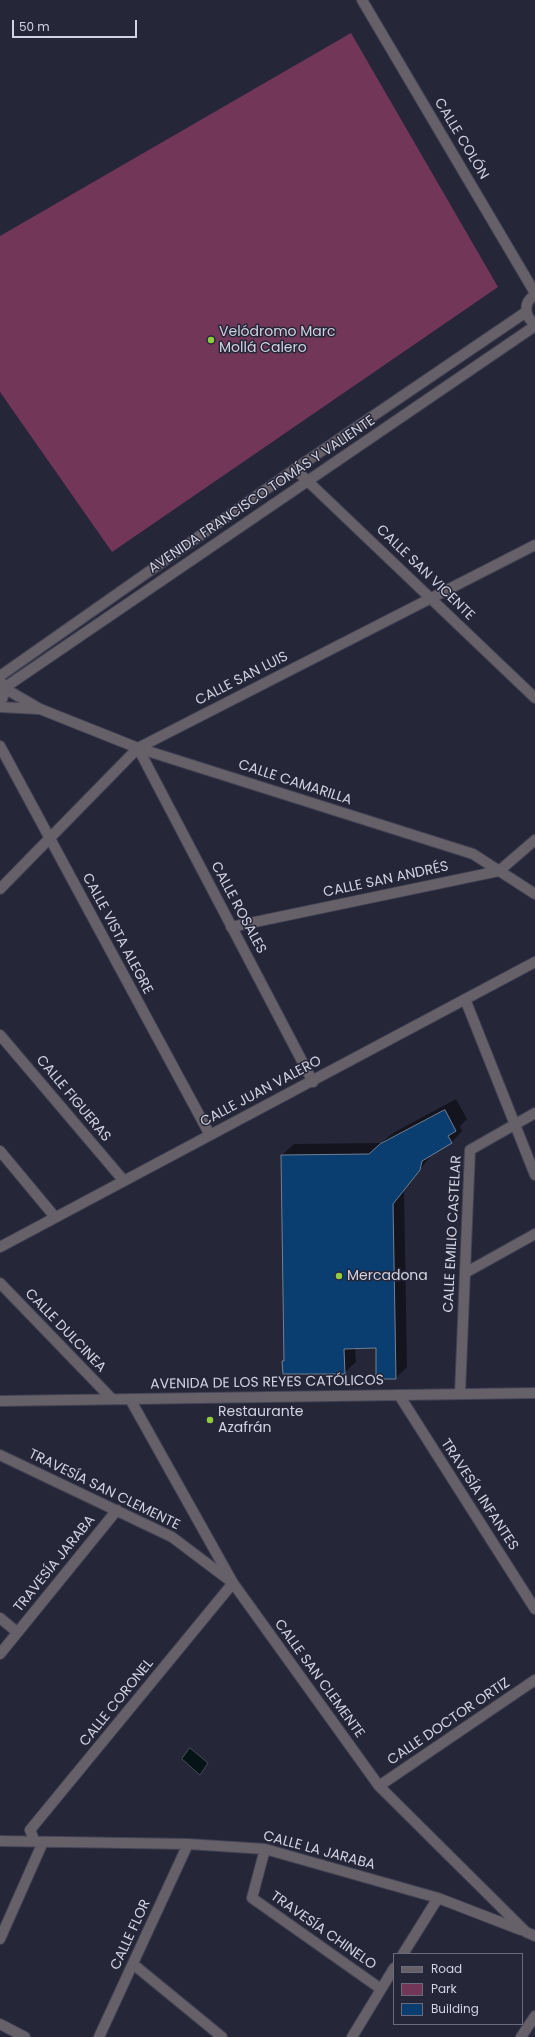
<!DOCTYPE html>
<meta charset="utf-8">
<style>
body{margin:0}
#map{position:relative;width:535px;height:2037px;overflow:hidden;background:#262639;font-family:Poppins,sans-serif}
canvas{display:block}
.legend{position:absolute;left:393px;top:1953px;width:130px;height:72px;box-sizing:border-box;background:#262639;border:1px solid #6b6b7c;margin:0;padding:5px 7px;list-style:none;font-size:12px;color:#d2d3e0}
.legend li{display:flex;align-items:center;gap:8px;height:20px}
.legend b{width:20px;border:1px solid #6b6b7c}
.scale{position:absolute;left:12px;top:20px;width:125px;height:18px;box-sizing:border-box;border:2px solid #d2d3e0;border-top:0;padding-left:5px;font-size:12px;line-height:14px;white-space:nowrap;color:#d2d3e0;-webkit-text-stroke:3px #262639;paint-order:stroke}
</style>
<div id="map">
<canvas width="535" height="2037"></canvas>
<ul class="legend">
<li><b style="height:5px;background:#666069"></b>Road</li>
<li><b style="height:11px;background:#723659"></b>Park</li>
<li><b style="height:11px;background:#0a3d70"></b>Building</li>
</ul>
<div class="scale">50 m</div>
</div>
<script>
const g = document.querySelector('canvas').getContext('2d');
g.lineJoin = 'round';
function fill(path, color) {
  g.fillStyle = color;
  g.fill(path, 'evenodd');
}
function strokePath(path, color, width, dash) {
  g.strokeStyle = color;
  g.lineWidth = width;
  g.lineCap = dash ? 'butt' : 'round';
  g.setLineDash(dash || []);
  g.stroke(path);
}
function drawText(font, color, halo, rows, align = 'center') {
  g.font = font + ' Poppins,sans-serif';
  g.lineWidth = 3;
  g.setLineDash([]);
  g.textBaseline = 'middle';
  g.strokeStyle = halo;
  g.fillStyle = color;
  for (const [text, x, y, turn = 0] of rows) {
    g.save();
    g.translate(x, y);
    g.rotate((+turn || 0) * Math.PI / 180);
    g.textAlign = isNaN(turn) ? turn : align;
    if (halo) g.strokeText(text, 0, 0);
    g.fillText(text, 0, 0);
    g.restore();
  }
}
const green = new Path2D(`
 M351 33 498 287 112 552 0 392V236Z`);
const water = new Path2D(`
 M190 1748 208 1763 200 1775 182 1759Z`);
const shadow = new Path2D(`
 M456 1099 467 1119 460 1126 462 1131 451 1143 432 1154 404 1191 407 1367 396 1378 377 1347H355L356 1362 344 1373 283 1362 285 1359 282 1155 294 1144 381 1143 393 1133Z`);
const building = new Path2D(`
 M445 1110 456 1131 448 1136 452 1143 422 1161 420 1170 393 1204 396 1379H376V1348L344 1349 345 1374H283L282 1361H284L281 1155 369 1154 380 1144Z`);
const minor = new Path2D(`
 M362 0 535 293
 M535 295C523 302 524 317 535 324
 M535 326 4 688 40 709 138 748 473 854 535 894
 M295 469 535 698
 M0 676 295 469 526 312
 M0 704 4 694 2 683
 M0 707 38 709
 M0 746 210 1135
 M138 748 313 1082
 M0 889 138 748 535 545
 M231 927 499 871 535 840
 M465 999 535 1175
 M0 1035 124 1181
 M0 1151 55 1217
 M0 1247 535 962
 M465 1273 535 1234
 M0 1283 111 1398
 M460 1394 470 1150 535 1113
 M399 1395 535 1609
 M130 1399 233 1583 379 1786 526 1932 535 1936
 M0 1401 535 1393
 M0 1455 172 1537 233 1583 30 1830 35 1842
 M0 1618 17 1632
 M0 1654 117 1510
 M379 1786 535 1680
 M0 1841 188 1844 265 1849 438 1898 521 1930
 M265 1849 252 1898 381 1989
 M0 1939 43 1842
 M403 1954 438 1898
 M133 1964 222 2037
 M0 2024 25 2037
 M99 2037 188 1844
 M352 2037 394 1968
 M521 2037 535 2016`);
const markers = [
 [211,340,4,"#90cd41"],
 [339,1276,4,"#90cd41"],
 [210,1420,4,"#90cd41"]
];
const streetNames = [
 ["CALLE COLÓN",461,139,59],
 ["AVENIDA FRANCISCO TOMÁS Y VALIENTE",262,495,-34],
 ["CALLE SAN VICENTE",425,573,44],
 ["CALLE SAN LUIS",242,679,-27],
 ["CALLE CAMARILLA",295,783,18],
 ["CALLE SAN ANDRÉS",386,880,-12],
 ["CALLE ROSALES",238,908,62],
 ["CALLE VISTA ALEGRE",117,934,62],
 ["CALLE JUAN VALERO",261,1092,-28],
 ["CALLE FIGUERAS",73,1099,50],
 ["CALLE EMILIO CASTELAR",453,1234,-87],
 ["CALLE DULCINEA",65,1331,46],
 ["AVENIDA DE LOS REYES CATÓLICOS",267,1383,-1],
 ["TRAVESÍA SAN CLEMENTE",104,1490,26],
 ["TRAVESÍA INFANTES",479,1495,57],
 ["TRAVESÍA JARABA",55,1564,-51],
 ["CALLE SAN CLEMENTE",319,1679,54],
 ["CALLE CORONEL",117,1703,-51],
 ["CALLE DOCTOR ORTIZ",449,1722,-34],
 ["CALLE LA JARABA",319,1851,15],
 ["TRAVESÍA CHINELO",323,1931,35],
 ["CALLE FLOR",131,1935,-65]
];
const poiNames = [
 ["Velódromo Marc",219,332],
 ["Mollá Calero",219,348],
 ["Mercadona",347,1276],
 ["Restaurante",218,1412],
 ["Azafrán",218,1428]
];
fill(green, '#723659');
fill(water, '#061317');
strokePath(water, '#434d53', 1);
fill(shadow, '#0007');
fill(building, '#0a3d70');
strokePath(building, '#708093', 1);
strokePath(minor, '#424254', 12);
strokePath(minor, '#666069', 10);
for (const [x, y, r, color] of markers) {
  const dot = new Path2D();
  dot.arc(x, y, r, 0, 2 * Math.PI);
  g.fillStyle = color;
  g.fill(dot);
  strokePath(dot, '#262639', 1.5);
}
drawText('14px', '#d2d3e0', '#262639', streetNames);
drawText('14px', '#d2d3e0', '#262639', poiNames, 'left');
</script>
